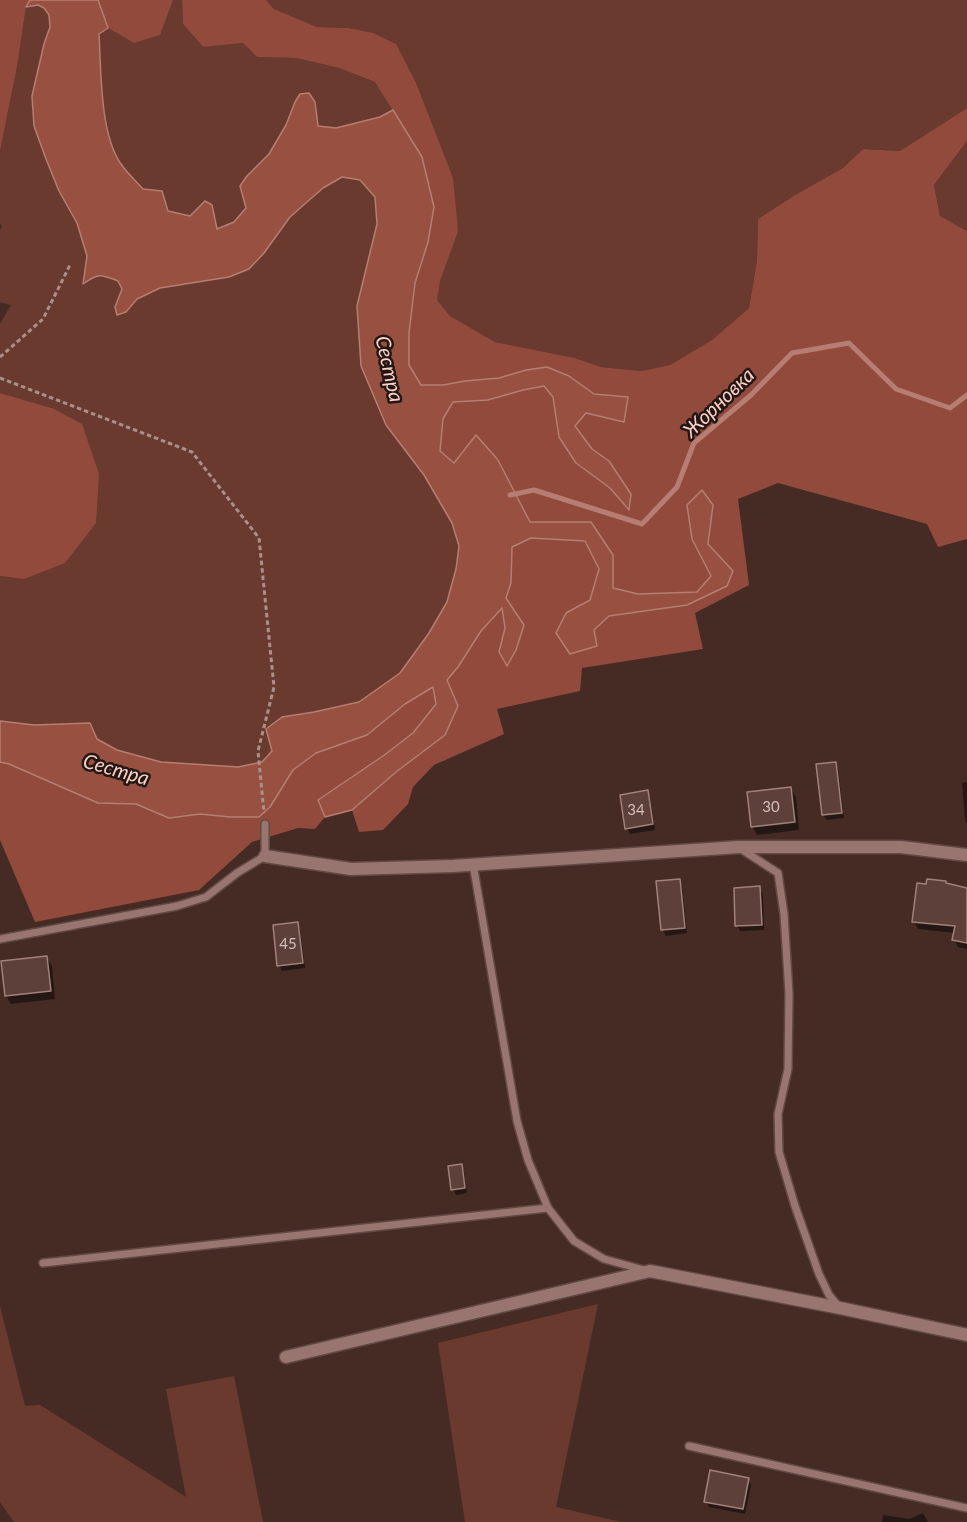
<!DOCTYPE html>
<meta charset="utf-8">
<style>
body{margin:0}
canvas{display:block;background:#462b25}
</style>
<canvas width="967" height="1522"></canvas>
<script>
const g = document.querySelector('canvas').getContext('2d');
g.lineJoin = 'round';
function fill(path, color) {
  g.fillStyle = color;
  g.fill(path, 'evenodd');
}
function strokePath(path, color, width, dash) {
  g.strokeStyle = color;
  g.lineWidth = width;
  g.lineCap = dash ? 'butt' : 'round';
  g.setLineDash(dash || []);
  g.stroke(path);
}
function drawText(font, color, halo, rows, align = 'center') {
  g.font = font + ' Lato,sans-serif';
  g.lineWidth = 5;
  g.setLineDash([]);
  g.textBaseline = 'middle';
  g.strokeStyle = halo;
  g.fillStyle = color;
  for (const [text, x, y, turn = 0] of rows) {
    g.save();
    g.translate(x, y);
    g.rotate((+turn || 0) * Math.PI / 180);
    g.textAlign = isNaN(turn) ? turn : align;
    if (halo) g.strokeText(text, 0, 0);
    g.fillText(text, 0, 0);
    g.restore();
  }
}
const green = new Path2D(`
 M173 0H182L183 24 203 47 243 43 257 57 296 58 339 68 375 82 393 110 380 117 336 128 318 126 315 102H295L286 125 269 154 247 176V208L234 222 217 229 205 202 190 216 168 211 143 189 120 163 111 143 103 101 99 34 108 28 134 43 159 35Z
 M266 0H967V108L900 151 863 149 843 168 795 195 758 219 757 259 749 308 712 340 670 365 641 371 601 367 575 358 495 342 450 316 436 299 440 281 453 178 348 28 317 27 274 9Z
 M38 5 44 8 49 15 50 27 44 44 34 126 46 159 59 191 77 223 87 256 83 284C100 274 99 274 118 281L122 289 115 307 126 312 137 299 160 288 264 253 290 217 323 188 342 177 360 180 375 197 377 224 357 306 386 425 424 475 452 523 459 546 456 569 447 602 429 633 400 673 359 702 314 712 282 717 273 751 262 762 238 767 161 762 117 750 97 739 34 725 0 721V576L24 579 52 408 0 393V324L11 305 0 302V230L2 226 0 223V151L17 67 26 7Z
 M967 141V231L940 216 934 185Z
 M598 1304 556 1507 621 1522H465L438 1343Z
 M0 1306 25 1406 40 1405 186 1497 166 1389 234 1376 263 1522H14L0 1502Z`);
const forest = new Path2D(`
 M0 0H30L26 7 17 67 0 151Z
 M98 0H173L160 35 134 43 108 28Z
 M182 0H266L274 9 317 27 348 28 373 33 396 44 416 83 453 178 458 231 440 281 437 300 450 316 495 342 575 358 601 367 641 371 670 365 712 340 749 308 757 260 758 219 795 195 843 168 863 149 900 151 967 108V141L934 185 940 216 967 231V539L938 547 927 524 778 483 738 499 749 585 695 613 703 649 582 668 580 691 497 709 504 734 434 765 413 787 408 804 383 830 359 832 352 810 396 772 458 706 446 680 458 667 481 631 503 607 505 628 499 652 524 625 506 598 511 583V547L531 538 584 540 599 569 590 600 566 613 594 630 609 616 687 605 733 571 708 544 713 506 702 490 687 506 692 539 711 576 697 592 638 594 613 588V555L591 522H530L515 495 476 436 454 463 440 451 443 418 453 402 488 400 523 390 544 386 553 397 559 437 576 463 610 488 628 510 609 461 592 449 574 426 586 413 628 397 594 394 569 376 526 370 499 378 465 381 443 385 421 386 409 365V333L415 283 428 242 422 157 375 82 339 68 296 58 257 57 243 43 203 47 183 24Z
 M0 393 52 408 82 424 99 474 96 523 65 563 24 579 0 576Z
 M434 686 436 703 413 733 383 756 318 800 325 817 315 829 298 828 252 842 199 890 35 922 0 840V762L9 764 98 803 136 804 169 818 200 814 230 817 270 807 293 770 316 753 367 735 405 704Z`);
const water = new Path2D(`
 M30 0H98L108 28 99 34C101 69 100 135 121 164 127 173 136 181 143 189L162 191 168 211 190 216 205 201 212 205 217 229 234 222 246 208 240 186 247 176 269 154 286 125 295 102 300 94 309 93 315 102 318 126 336 128 380 117 393 110 422 157 434 207 428 242 415 283 409 333V365L421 385H443L465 381 499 378 526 370 547 367 569 376 594 394 628 397 624 422 586 413 575 426 592 449 609 461 631 494 629 510 610 488 576 463 559 437 553 397 544 386 523 390 488 400 453 402 443 419 440 451 454 463 476 435 498 460 530 522H591L613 555V588L638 594 697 592 711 576 692 539 687 505 702 490 713 505 708 544 733 571 727 586 687 605 609 616 594 630 597 646 570 654 556 633 566 613 590 600 599 569 585 541 531 538 512 547 511 583 506 598 524 625 516 650 507 666 499 652 505 628 502 608 481 631 458 667 447 680 458 706 445 735 396 772 352 810 325 817 318 800 383 756 413 733 436 704 433 687 405 704 367 735 316 753 293 770 270 807 259 817H230L200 814 169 818 136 804 98 803 9 764 0 762V721L34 725 90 723 97 739 117 750 161 762 238 767 262 762 272 751 266 729 282 717 314 712 359 702 400 673 429 633 447 602 456 569 459 546 452 523 424 475 386 425 361 366 357 306 377 224 375 197 360 180 342 177 323 188 290 217 264 253 249 269 229 277 160 288 137 299 126 312 117 315 115 307 122 289 118 281C100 274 99 273 83 284L87 256 77 223 59 191 46 159 34 126 32 96 44 44 50 27 49 15 44 8 38 5 26 7Z`);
const shadow = new Path2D(`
 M835 763 838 769 844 818 827 820 823 815Z
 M967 782V824L965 819 962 783Z
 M791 789 796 797 799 830 757 835 752 826Z
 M647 792 650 797 655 830 630 834 627 828Z
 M679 880 682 886 687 933 666 936 663 930 658 882Z
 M946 885 967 889V949L958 947 954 939 955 933 918 929 914 922Z
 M759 888 763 894 764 930 740 931 737 926Z
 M297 923 300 929 305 968 282 971 279 965Z
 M46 957 52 966 55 999 11 1004 6 996Z
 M461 1166 464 1171 467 1193 456 1195 453 1189Z
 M748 1479 751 1485 745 1514 709 1507 706 1501Z
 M923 1513 928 1522H882L883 1515 909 1519Z`);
const stream = new Path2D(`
 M510 495 534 490 642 524 677 487 694 443 751 395 792 353 849 343 896 389 950 408 967 395`);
const building = new Path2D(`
 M836 762 842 813 822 815 816 764Z
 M791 787 795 822 751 827 747 792Z
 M648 790 653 824 625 829 620 795Z
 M680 879 685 928 661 930 656 881Z
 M927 879 946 881V883L967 888V943L952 940 955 926 912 922 917 883 926 884Z
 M760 886 762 925 735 926 734 888Z
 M298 922 303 963 277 966 273 925Z
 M47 956 51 991 5 996 1 961Z
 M462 1164 465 1188 451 1190 448 1166Z
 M710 1470 749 1478 743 1509 704 1502Z`);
const path = new Path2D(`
 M0 357 43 319 71 263
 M0 378 192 452 259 538 274 687 258 751 264 813`);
const lane = new Path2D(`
 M741 849 778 873 784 914 789 994 788 1069 778 1114 779 1152 795 1206 819 1274 829 1295 839 1307
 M473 864 517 1121 528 1160 548 1208 574 1241 604 1259 644 1270
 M0 939 177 906 206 897 237 873 265 856V824
 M43 1263 548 1208
 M689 1446 967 1508`);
const street = new Path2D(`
 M265 856 351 869 453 866 739 847H901L967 855
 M286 1357 650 1271 840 1308 967 1335`);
const numberNames = [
 ["30",771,807],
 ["34",636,810],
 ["45",288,944]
];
const waterNames = [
 ["Сестра",389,369,77],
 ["Жорновка",719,403,-44],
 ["Сестра",116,770,16]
];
fill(green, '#6b3a2f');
fill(forest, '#914a3c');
fill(water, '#985041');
strokePath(water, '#b67e72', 1.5);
fill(shadow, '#0007');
strokePath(stream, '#b67e72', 5);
fill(building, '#5d403a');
strokePath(building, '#a2817a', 1.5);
strokePath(lane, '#634944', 10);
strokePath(street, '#634944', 15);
strokePath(path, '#a8918c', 3, [4.5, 3]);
strokePath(lane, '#98766f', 7);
strokePath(street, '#98766f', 12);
drawText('15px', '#d4bfba', null, numberNames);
drawText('italic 20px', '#fcd0c6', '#231714', waterNames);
</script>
